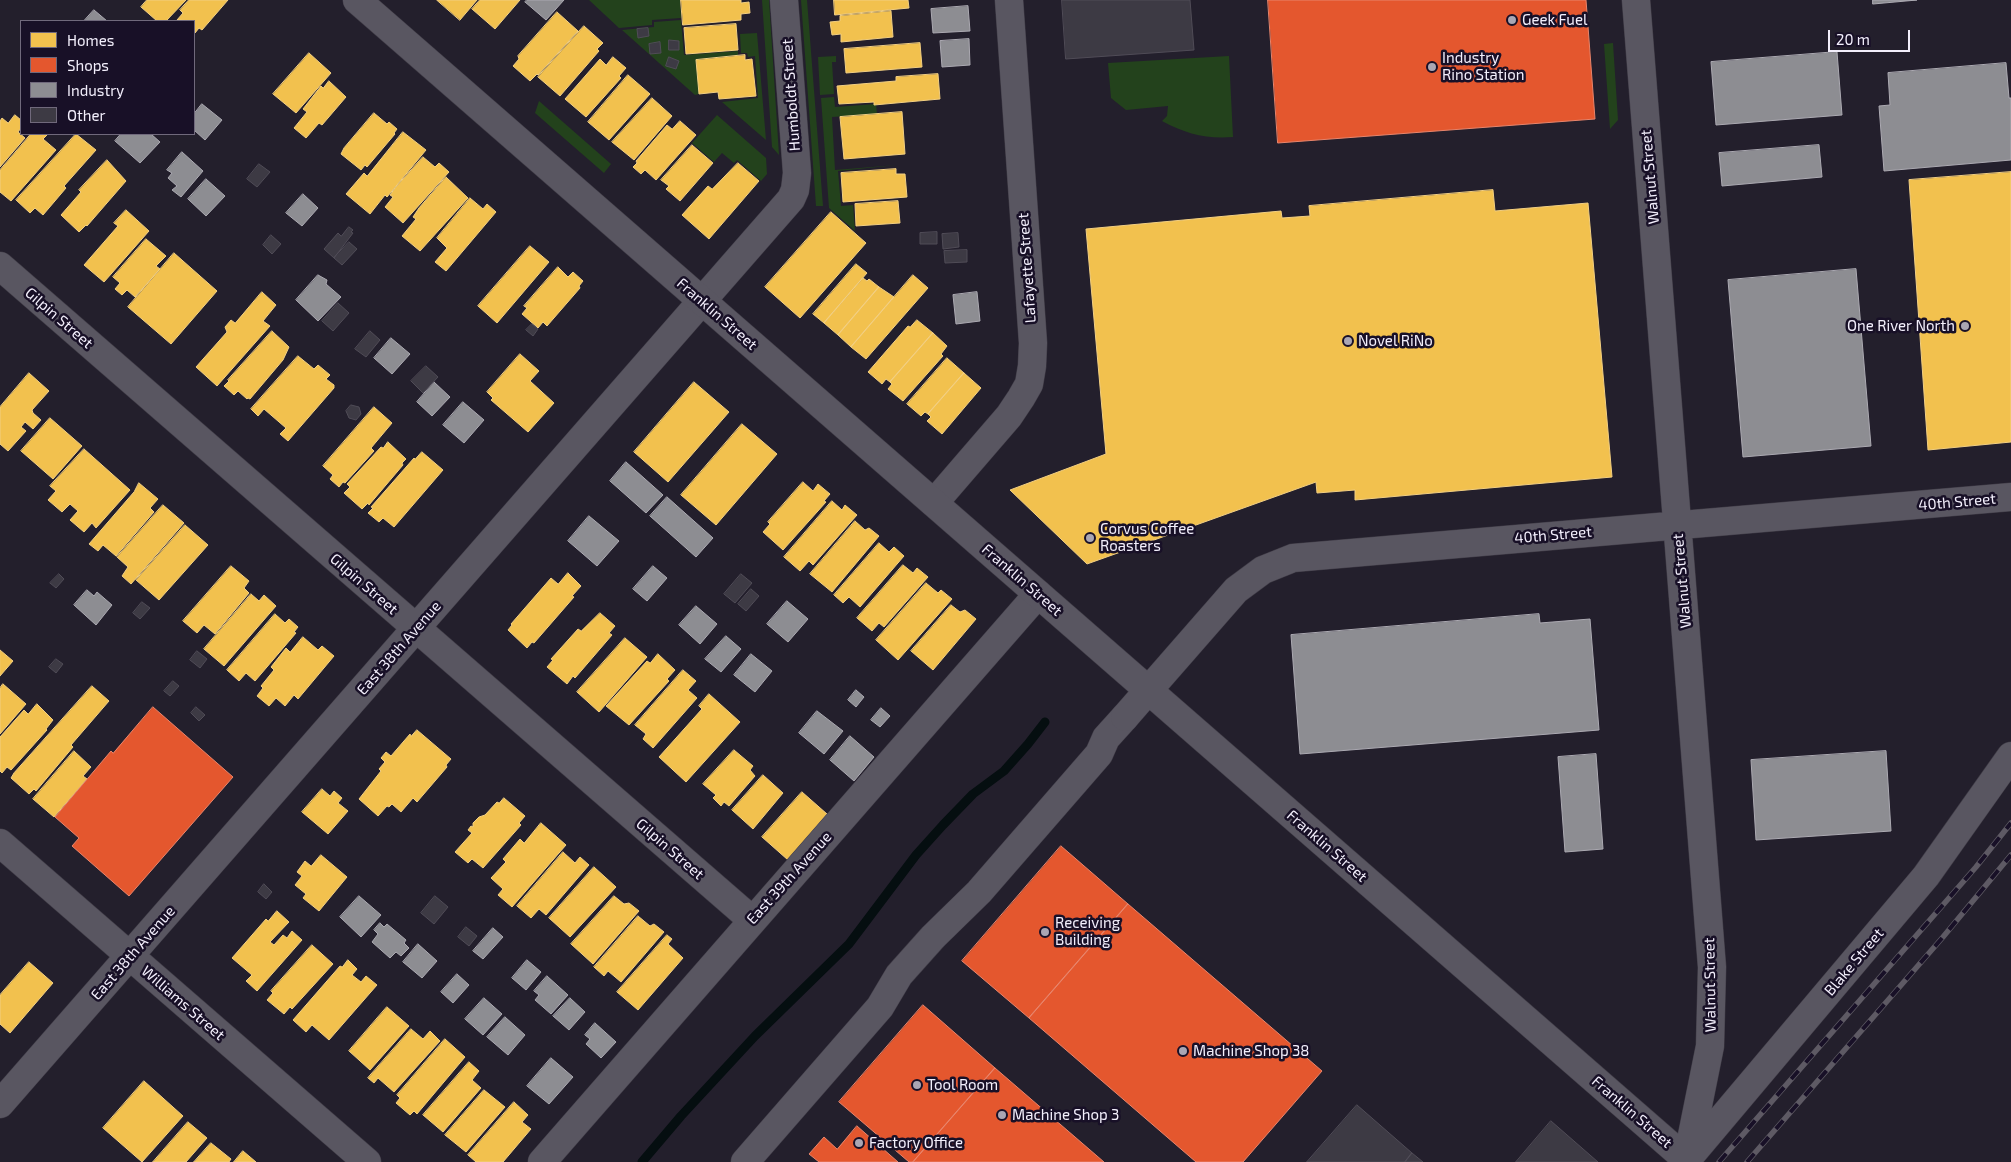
<!DOCTYPE html>
<style>
body{margin:0}
#map{position:relative;width:2011px;height:1162px;overflow:hidden;background:#231f2c;font-family:"Exo 2",sans-serif}
canvas{display:block}
.legend{position:absolute;left:20px;top:20px;width:175px;height:115px;box-sizing:border-box;background:#181027;border:1px solid #70697c;margin:0;padding:6px 9px;list-style:none;font-size:15px;color:#f3effc}
.legend li{display:flex;align-items:center;gap:10px;height:25px}
.legend b{width:25px;border:1px solid #70697c}
.scale{position:absolute;left:1828px;top:30px;width:82px;height:22px;box-sizing:border-box;border:2px solid #f3effc;border-top:0;padding-left:6px;font-size:15px;line-height:18px;white-space:nowrap;color:#f3effc;-webkit-text-stroke:4px #181027;paint-order:stroke}
</style>
<div id="map">
<canvas width="2011" height="1162"></canvas>
<ul class="legend">
<li><b style="height:14px;background:#f2c14e"></b>Homes</li>
<li><b style="height:14px;background:#e4572e"></b>Shops</li>
<li><b style="height:14px;background:#8d8d92"></b>Industry</li>
<li><b style="height:14px;background:#3d3a44"></b>Other</li>
</ul>
<div class="scale">20 m</div>
</div>
<script>
const g = document.querySelector('canvas').getContext('2d');
g.lineJoin = 'round';
function fill(path, color) {
  g.fillStyle = color;
  g.fill(path, 'evenodd');
}
function strokePath(path, color, width, dash) {
  g.strokeStyle = color;
  g.lineWidth = width;
  g.lineCap = dash ? 'butt' : 'round';
  g.setLineDash(dash || []);
  g.stroke(path);
}
function drawText(font, color, halo, rows, align = 'center') {
  g.font = font + ' "Exo 2",sans-serif';
  g.lineWidth = 5;
  g.setLineDash([]);
  g.textBaseline = 'middle';
  g.strokeStyle = halo;
  g.fillStyle = color;
  for (const [text, x, y, turn = 0] of rows) {
    g.save();
    g.translate(x, y);
    g.rotate((+turn || 0) * Math.PI / 180);
    g.textAlign = isNaN(turn) ? turn : align;
    if (halo) g.strokeText(text, 0, 0);
    g.fillText(text, 0, 0);
    g.restore();
  }
}
const green = new Path2D(`
 M589 0H680L681 18 652 20V25L619 28Z
 M762 0H769L779 155 772 147Z
 M801 0H807L823 206H816Z
 M681 20 684 55 738 51V55L696 60 699 94 695 95 622 30 654 27V22Z
 M757 33 766 140 722 102 758 98 755 56 748 57 747 53H741L740 34Z
 M1613 43 1618 120 1610 129 1604 44Z
 M836 56V62H832L834 94 820 95 818 57Z
 M1229 56 1233 137C1206 139 1186 134 1162 121L1167 116 1168 106 1126 110 1111 98 1108 63Z
 M834 97 835 107 876 104 877 114 832 117 835 170 897 165 838 171 841 206 853 205 855 231 829 208 821 98Z
 M539 101 611 164 604 173 535 113Z
 M717 115 766 158 767 174 761 181 737 160 734 163 722 153 714 162 692 143Z`);
const homes = new Path2D(`
 M147 0H186L166 21H157L141 7Z
 M189 0H228L202 30 199 28 195 33 194 21 177 20 183 13 180 10Z
 M437 0H477L460 20Z
 M480 0H520L495 29 472 9Z
 M681 0H741V3L749 2 750 13 741 14V20L683 25Z
 M834 0H908L909 8 835 15Z
 M891 11 893 37 841 42V34L832 35 830 22 840 21V16Z
 M557 12 578 31 538 75 537 74 530 81 513 66 519 59 518 56Z
 M736 24 738 50 686 54 684 28Z
 M584 26 603 43 597 49 599 51 560 96 538 77Z
 M920 43 922 67 846 73 844 49Z
 M309 53 331 73 296 113 273 94Z
 M745 55V60L752 59 756 96 719 99 718 92 699 94 696 60Z
 M613 57 626 68 619 76 621 78 586 117 565 99 600 59 606 65Z
 M938 74 940 99 874 105V102L839 104 837 86 896 81V77Z
 M628 75 650 94 609 140 588 122Z
 M329 81 346 97 322 125 319 123 306 138 294 128 307 112 303 109 321 86 323 88Z
 M652 98 672 116 634 160 612 142Z
 M902 112 905 154 844 159 840 117Z
 M374 113 387 124 389 122 397 129 394 133 395 134 367 167 365 165 361 170 341 154 344 148Z
 M15 115 21 120V128L18 132 25 138 0 167V121L2 118 8 123Z
 M680 121 696 135 656 180 645 170 641 174 633 167 637 163 636 161 667 125 672 129Z
 M403 132 426 150 387 197 385 195 370 214 346 194 364 173 367 176Z
 M31 134H48L43 139 56 150 11 201 0 192V170Z
 M76 134 96 150 64 186 66 188 43 215 35 208 30 213 16 200Z
 M692 145 713 163 680 201 666 189 669 186 661 180Z
 M423 157 435 167 439 163 449 172 403 223 385 207 393 197 390 195 395 188Z
 M107 160 126 181 87 226 86 225 79 232 61 215 81 192 79 190Z
 M738 163 759 181 709 239 682 215 708 186 712 189Z
 M896 169V174H905L907 197 843 202 841 173Z
 M2011 172V442L1928 450 1909 180Z
 M446 177 468 198 420 251 402 236 416 219 413 217 419 208Z
 M1493 190 1495 211 1588 203 1612 477 1355 500V490L1317 493 1316 482 1087 564 1010 490 1106 454 1086 229 1281 211 1282 218 1310 216 1309 206Z
 M470 198 483 209 487 204 496 212 446 271 435 262 447 248 437 238Z
 M898 201 900 223 856 226 855 204Z
 M126 210 149 231 104 282 84 265 118 226 114 223Z
 M831 212 866 243 800 318 765 287Z
 M146 239 166 256 156 266 160 269 135 297 127 290 122 295 115 289 120 283 113 277Z
 M530 246 549 262 497 323 478 306Z
 M174 253 217 291 171 344 128 307Z
 M856 264 867 273 824 323 813 314Z
 M558 267 568 277 573 272 583 281 579 286 580 288 547 326 543 322 538 328 522 314 527 308 524 306Z
 M913 275 928 288 866 359 851 347Z
 M863 278 867 281 869 279 879 287 838 335 824 323Z
 M879 287 894 297 851 347 838 335Z
 M262 292 276 305 263 321 270 326 217 386 196 367 227 332 225 327 231 320 235 323Z
 M917 320 933 333 890 382 886 379 882 384 868 372 908 326 910 327Z
 M272 331 289 347 283 360 250 399 248 398 247 399 238 391 234 395 224 386 229 381 228 380Z
 M933 333 947 346 941 354 943 356 903 401 888 389 892 384 890 382Z
 M520 354 539 371 530 381 554 403 528 432 491 400 493 398 487 392Z
 M298 356 314 369 318 365 330 375 326 379 334 385V388L288 441 280 434 286 428 264 409 258 416 251 409Z
 M947 358 964 373 928 414 925 412 921 416 907 404Z
 M29 373 49 391 32 410 33 413 41 420 33 429 25 422 21 427 26 431 8 451 0 444V407Z
 M964 373 981 388 942 434 927 421 931 417 928 414Z
 M694 382 729 412 668 482 634 452Z
 M374 407 392 423 371 448 374 451 345 483 343 482 339 487 330 479 333 475 323 466Z
 M50 418 82 446 53 479 21 451Z
 M742 424 777 454 716 525 681 495Z
 M388 442 406 459 402 463 403 465 369 505 368 503 362 509 344 493 350 487 347 484 381 447 383 448Z
 M84 449 130 490 96 528 92 523 84 532 70 520 78 511 70 504 62 512 48 500 56 491 50 486Z
 M422 452 443 470 394 527 383 518 379 522 368 513 373 508 371 507 414 458 415 459Z
 M803 482 813 491 818 484 830 494 824 501 826 502 783 550 763 532 770 524 768 522Z
 M139 483 158 499 150 508 154 512 116 556 103 545 98 551 89 544 134 492Z
 M832 501 842 510 845 505 857 515 813 565 809 561 800 571 784 557Z
 M163 505 184 523 131 584 122 576 128 567 117 557Z
 M855 521 865 530 869 528 879 536 832 592 810 574Z
 M185 525 208 545 159 600 136 580Z
 M879 543 889 552 894 547 904 556 860 607 849 597 843 603 834 595Z
 M903 565 913 573 917 568 928 577 884 627 879 623 872 631 857 618Z
 M231 566 249 581 244 588 249 593 215 634 204 625 197 633 183 621Z
 M568 573 581 586 572 596 574 597 534 643 532 642 527 648 508 630 512 625 511 624 551 578 558 584Z
 M926 583 938 593 941 590 952 599 898 660 876 640Z
 M251 594 259 601 264 595 276 606 224 666 204 649Z
 M951 605 960 612 965 610 976 619 933 670 911 651Z
 M600 613 615 626 609 633 612 635 575 678 573 676 567 684 547 667 553 660 551 659 578 629 581 631Z
 M275 614 285 623 289 619 298 627 294 632 296 633 255 681 246 673 239 681 227 670Z
 M303 637 318 650 322 646 334 656 298 699 294 695 285 706 276 698 269 706 257 696 263 688 261 686 274 670 271 667 286 648 290 652Z
 M625 638 647 657 599 712 577 692Z
 M0 650 13 661 0 676Z
 M658 654 675 670 667 679 669 681 629 725 606 706 647 661 650 663Z
 M683 670 696 681 688 690 697 698 653 748 643 739 646 734 635 725Z
 M3 684 26 704 0 734V688Z
 M92 686 109 701 71 745 73 747 36 791 34 789 29 794 11 778 14 773Z
 M709 694 740 722 686 782 659 757 702 709 699 706Z
 M37 704 53 720 46 729 47 730 11 770 7 767 2 773 0 771V737L24 710 28 714Z
 M417 730 451 759 446 765 447 767 417 802 413 798 401 812 392 804 389 807 387 806 378 816 359 799 381 771 379 769 385 762 381 758 386 752 391 756 410 734 411 736Z
 M734 750 753 766 750 770 755 776 729 806 724 802 721 806 713 798 716 795 703 784Z
 M74 751 91 767 83 776 87 779 54 817 33 799Z
 M763 775 783 793 753 829 732 810Z
 M322 789 330 796 334 791 342 798 338 803 348 811 328 834 302 812Z
 M802 792 827 814 788 860 762 837Z
 M504 798 525 816 519 823 521 825 483 868 472 859 468 863 455 852 472 833 468 830 471 826 473 827V823L479 817 485 815 497 802 499 803Z
 M541 823 566 845 512 907 498 895 503 889 491 878 506 862 503 859 520 839 524 843Z
 M563 852 575 863 580 857 589 865 546 915 539 909 531 918 517 906Z
 M321 855 347 877 319 911 303 898 306 894 295 885 302 876 297 872 305 861 311 866Z
 M594 867 616 887 570 937 549 918Z
 M614 896 624 904 629 903 639 911 593 964 571 944Z
 M277 911 289 922 270 942 274 945 283 935 287 938 292 931 302 940 257 991 246 981 252 975 232 958 266 919 268 921Z
 M638 916 650 926 654 924 664 932 621 982 608 971 604 976 594 967Z
 M667 935 672 939 668 944 683 958 638 1010 617 992Z
 M312 945 333 964 292 1009 290 1007 284 1014 267 1000 273 993 271 991Z
 M348 960 357 969 352 975 361 982 366 976 377 985 329 1040 312 1025 306 1032 293 1020 340 966 342 967Z
 M29 962 53 983 10 1033 0 1024V995Z
 M387 1007 409 1026 370 1070 349 1051Z
 M411 1029 423 1039 430 1031 440 1041 394 1092 378 1078 374 1083 368 1078Z
 M445 1039 465 1057 417 1114 414 1111 410 1115 396 1103 400 1098 397 1095Z
 M469 1062 479 1071 472 1080 481 1088 443 1132 423 1115Z
 M144 1081 183 1116 142 1162 103 1128Z
 M484 1090 505 1107 466 1152 445 1135Z
 M514 1102 528 1115 522 1122 531 1129 503 1162H476L468 1155Z
 M188 1122 207 1138 186 1162H153Z
 M211 1143 231 1159 229 1162H194Z
 M243 1151 256 1162H234Z`);
const shops = new Path2D(`
 M1268 0H1586L1595 119 1278 143Z
 M153 707 233 777 129 896 72 846 79 838 55 817 111 751 113 753Z
 M1061 846 1128 904 1029 1018 962 961Z
 M1128 904 1322 1071 1243 1162H1196L1029 1018Z
 M923 1005 995 1068 913 1162H909L839 1102Z
 M995 1068 1104 1162H913Z
 M857 1126 898 1162H819L809 1154 824 1137 837 1149Z`);
const industry = new Path2D(`
 M527 0H564L546 20 525 2Z
 M1873 0H1917L1873 4Z
 M968 6 970 31 933 33 931 9Z
 M94 10 107 21H84Z
 M969 39 970 65 942 67 940 41Z
 M1837 52 1842 115 1716 125 1711 62Z
 M2006 63 2009 98H2011V160L1884 171 1879 106 1890 105 1888 73Z
 M202 104 222 120 205 140 194 130V114Z
 M121 134H151L160 142 140 163 115 141Z
 M1819 145 1822 177 1722 186 1719 153Z
 M182 152 203 171 181 197 172 190 177 186 168 178 172 173 167 170Z
 M206 179 225 196 206 216 188 199Z
 M303 194 318 208 302 226 286 213Z
 M1856 269 1871 446 1743 457 1728 280Z
 M318 275 327 280 326 284 341 297 318 321 296 300Z
 M977 292 980 321 956 324 953 295Z
 M391 338 410 354 392 374 374 358Z
 M434 382 450 397 432 416 417 402Z
 M463 402 484 420 464 443 443 425Z
 M626 462 663 495 646 513 610 481Z
 M667 497 713 538 696 557 650 516Z
 M589 516 619 541 597 566 568 541Z
 M653 566 667 578 647 601 633 589Z
 M87 590 94 596 97 592 112 605 96 625 74 605Z
 M787 601 808 619 788 642 767 624Z
 M696 606 717 624 700 644 679 625Z
 M1539 614 1540 623 1590 619 1599 730 1300 754 1291 635Z
 M726 636 741 649 721 672 705 659Z
 M751 654 772 671 755 692 734 675Z
 M856 690 864 697 856 707 848 700Z
 M881 708 890 716 880 727 871 720Z
 M817 711 843 731 824 754 799 733Z
 M850 736 874 757 854 781 830 760Z
 M1886 751 1891 831 1756 840 1751 760Z
 M1596 754 1603 849 1565 852 1558 757Z
 M359 896 381 915 361 937 340 917Z
 M380 923 384 927 387 924 406 940 404 943 409 948 401 956 396 952 390 958 372 942 378 934 374 930Z
 M493 928 503 937 483 959 473 951Z
 M418 944 437 961 422 978 403 962Z
 M527 960 541 972 526 990 512 978Z
 M457 974 469 985 453 1003 441 992Z
 M547 976 568 995 551 1014 535 1000 539 995 534 991Z
 M484 998 502 1014 483 1035 465 1019Z
 M570 998 585 1012 569 1030 553 1016Z
 M505 1017 525 1035 508 1055 487 1037Z
 M595 1023 616 1042 601 1058 586 1044 590 1039 585 1035Z
 M551 1058 573 1077 549 1104 527 1086Z`);
const stream = new Path2D(`
 M642 1162 681 1116 755 1036 849 944 916 855 943 825 973 794 1004 771 1028 744 1045 722`);
const building = new Path2D(`
 M1062 0H1190L1194 50 1066 59Z
 M648 28 649 36 638 38 637 29Z
 M669 40 679 41V50H669Z
 M660 42 661 53 650 54 649 44Z
 M669 57 679 61 676 69 666 66Z
 M259 164 270 172 257 187 247 179Z
 M349 227 353 230 351 232 353 233 334 258 324 249 338 233 341 236Z
 M937 232V244H920V233Z
 M958 233 959 247 943 249 942 234Z
 M271 235 281 244 272 254 263 245Z
 M349 242 357 249 342 265 334 258Z
 M967 250V262L945 263 944 251Z
 M338 303 349 313 333 331 322 321Z
 M532 324 538 329 533 336 526 330Z
 M370 331 380 340 366 357 355 349Z
 M426 366 438 377 423 393 411 381Z
 M351 405 359 407 361 414 356 420 349 418 346 411Z
 M59 574 64 579 56 588 50 583Z
 M741 574 752 583 735 603 724 594Z
 M751 589 759 596 746 611 738 604Z
 M142 602 150 608 140 619 133 613Z
 M197 651 207 659 200 668 190 660Z
 M56 659 63 664 56 673 49 667Z
 M173 681 179 686 170 696 164 691Z
 M196 707 205 715 199 721 191 713Z
 M264 884 272 892 266 899 258 892Z
 M435 896 448 907 434 924 421 913Z
 M466 927 477 936 469 946 458 937Z
 M1357 1105 1412 1153 1405 1162H1307Z
 M1551 1121 1598 1162H1516Z
 M1412 1153 1423 1162H1405Z`);
const minor = new Path2D(`
 M0 266 752 920
 M934 503 1009 416 1021 398 1029 384 1032 366 1033 343 1009 0
 M0 1104 791 199 795 190 797 173 784 0
 M542 1162 1038 594
 M745 1162 880 1007 899 975 933 937 979 892 1099 754 1106 738 1125 717`);
const tertiary = new Path2D(`
 M357 0 1687 1160
 M1636 0 1712 967 1710 1046 1687 1160
 M1125 717 1236 590 1263 570 1293 558 2011 497
 M0 843 367 1162
 M1690 1156 1926 876 2011 756`);
const rail = new Path2D(`
 M1719 1162 1976 867 2011 823
 M1747 1162 1943 937 2011 855`);
const markers = [
 [1512,20,5,"#aaa6b3"],
 [1432,67,5,"#aaa6b3"],
 [1965,326,5,"#aaa6b3"],
 [1348,341,5,"#aaa6b3"],
 [1090,538,5,"#aaa6b3"],
 [1045,932,5,"#aaa6b3"],
 [1183,1051,5,"#aaa6b3"],
 [917,1085,5,"#aaa6b3"],
 [1002,1115,5,"#aaa6b3"],
 [859,1143,5,"#aaa6b3"]
];
const poiNames = [
 ["Geek Fuel",1522,20],
 ["Industry",1442,58],
 ["Rino Station",1442,75],
 ["One River North",1955,326,"right"],
 ["Novel RiNo",1358,341],
 ["Corvus Coffee",1100,529],
 ["Roasters",1100,546],
 ["Receiving",1055,923],
 ["Building",1055,940],
 ["Machine Shop 38",1193,1051],
 ["Tool Room",927,1085],
 ["Machine Shop 3",1012,1115],
 ["Factory Office",869,1143]
];
const streetNames = [
 ["Humboldt Street",791,95,-94],
 ["Walnut Street",1650,177,-95],
 ["Lafayette Street",1027,268,-94],
 ["Franklin Street",717,314,41],
 ["Gilpin Street",59,318,41],
 ["40th Street",1957,502,-5],
 ["40th Street",1553,535,-5],
 ["Franklin Street",1022,580,41],
 ["Walnut Street",1682,581,-95],
 ["Gilpin Street",364,584,41],
 ["East 38th Avenue",399,648,-49],
 ["Franklin Street",1327,846,41],
 ["Gilpin Street",670,849,41],
 ["East 39th Avenue",789,878,-48],
 ["East 38th Avenue",133,953,-49],
 ["Blake Street",1854,962,-50],
 ["Walnut Street",1710,985,-91],
 ["Williams Street",183,1003,41],
 ["Franklin Street",1632,1112,41]
];
fill(green, '#23421c');
fill(homes, '#f2c14e');
strokePath(homes, '#f2cf82', 1);
fill(shops, '#e4572e');
strokePath(shops, '#e8856c', 1);
fill(industry, '#8d8d92');
strokePath(industry, '#acaab2', 1);
strokePath(stream, '#050e10', 9);
fill(building, '#3d3a44');
strokePath(building, '#504c57', 1);
strokePath(minor, '#3f3b46', 29);
strokePath(tertiary, '#3f3b46', 29);
strokePath(minor, '#595661', 28);
strokePath(tertiary, '#595661', 28);
strokePath(rail, '#5e5a64', 5.5);
strokePath(rail, '#181027', 4, [11]);
for (const [x, y, r, color] of markers) {
  const dot = new Path2D();
  dot.arc(x, y, r, 0, 2 * Math.PI);
  g.fillStyle = color;
  g.fill(dot);
  strokePath(dot, '#181027', 2);
}
drawText('15px', '#f3effc', '#181027', poiNames, 'left');
drawText('15px', '#f3effc', '#181027', streetNames);
</script>
